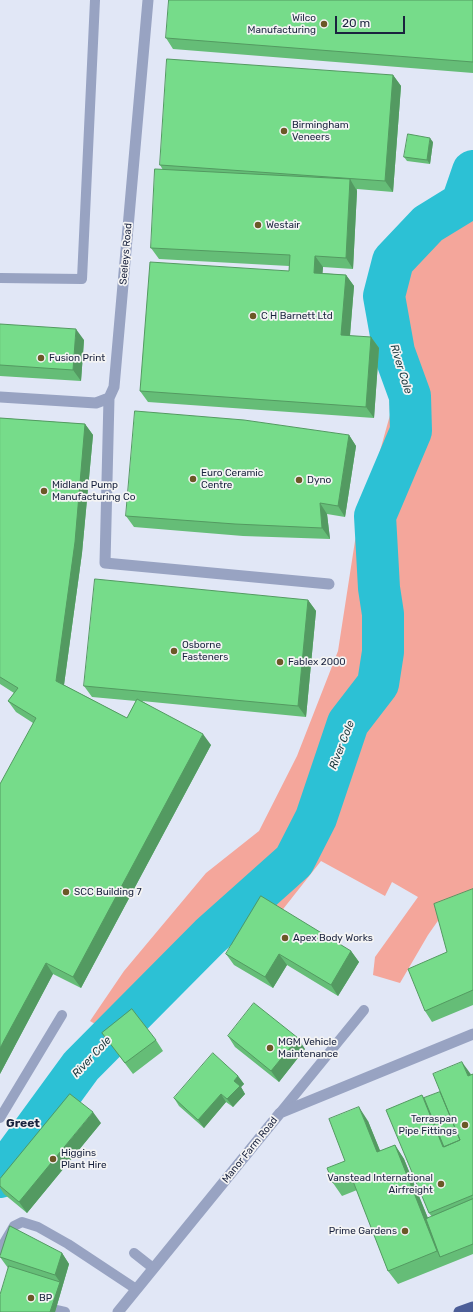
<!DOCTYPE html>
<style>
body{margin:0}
#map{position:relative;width:473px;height:1312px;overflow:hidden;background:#e1e7f6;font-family:Rubik,sans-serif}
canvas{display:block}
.scale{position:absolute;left:335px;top:16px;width:70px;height:18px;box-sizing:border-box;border:2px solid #1a233e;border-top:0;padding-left:5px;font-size:12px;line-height:14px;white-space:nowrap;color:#1a233e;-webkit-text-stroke:3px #f4f4f4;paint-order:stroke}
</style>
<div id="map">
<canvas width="473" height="1312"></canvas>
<div class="scale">20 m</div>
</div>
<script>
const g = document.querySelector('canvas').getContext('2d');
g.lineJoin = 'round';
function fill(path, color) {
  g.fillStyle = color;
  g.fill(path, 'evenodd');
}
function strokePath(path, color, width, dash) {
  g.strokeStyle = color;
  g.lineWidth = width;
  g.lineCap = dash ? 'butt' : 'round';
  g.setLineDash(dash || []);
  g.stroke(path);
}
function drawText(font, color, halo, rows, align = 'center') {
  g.font = font + ' Rubik,sans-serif';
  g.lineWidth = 3.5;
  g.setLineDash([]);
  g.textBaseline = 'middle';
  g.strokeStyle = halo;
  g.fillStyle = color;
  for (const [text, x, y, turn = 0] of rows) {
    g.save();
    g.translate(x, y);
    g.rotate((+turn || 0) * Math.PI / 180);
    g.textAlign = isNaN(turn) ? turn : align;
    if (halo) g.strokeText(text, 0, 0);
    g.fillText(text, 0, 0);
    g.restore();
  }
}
const green = new Path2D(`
 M473 179V903L442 915 428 935 400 983 373 975 375 957 418 897 392 882 385 896 321 861 280 913 260 903 252 895 237 902 107 1031 90 1021 124 971 206 873 259 831 297 756 338 651 355 541 390 415 388 368 378 320 406 238 460 187Z`);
const river = new Path2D(`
 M0 1177 81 1066 210 936 294 861 316 818 348 723 378 684 383 652V614L379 588 375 516 411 431 410 396 394 352 384 296 393 261 428 224 462 203 473 171`);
const service = new Path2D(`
 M0 278 82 279 95 0
 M280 1113 364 1010
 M0 1118 62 1015
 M0 1250 14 1226 22 1222 38 1227 68 1244 136 1289
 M134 1253 153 1268
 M43 1307 65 1312`);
const minor = new Path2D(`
 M0 397 96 403 109 398 114 387 148 0
 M109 398 105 563 329 584
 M118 1312 280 1113 473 1034`);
const trunk = new Path2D(`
 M459 1312 473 1307`);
const wall = new Path2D(`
 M473 0V73L173 49 166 38Z
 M393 75 401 86 393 192 357 189V191L353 269 323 267 322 273 346 275 354 286 350 336 371 337 379 348 374 418 148 402 140 391 289 271V266L159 259 151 248 163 170 160 165Z
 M433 142 430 164 407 161 404 157Z
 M0 324 84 340 81 381 0 376Z
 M0 418 85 424 93 435 82 553 64 685 127 718 136 701 92 697 84 686 308 600 316 611 306 717 142 701 211 745 81 988 53 974 0 1074 33 723 16 712 8 701 14 693 0 684Z
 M349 435 356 446 345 517 327 514 330 539 243 536 134 527 126 516Z
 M473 889V1005L432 1022 425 1011 447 952Z
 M351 951 359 962 338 996 287 965 273 988 234 965 226 954Z
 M102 1033 156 1040 163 1051 133 1074Z
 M228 1036 305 1049 279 1082 235 1047Z
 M470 1073 471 1075 473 1074V1254L398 1284 388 1271 357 1190 342 1196 333 1183 368 1121 380 1151 395 1145 404 1159 428 1218 432 1217 429 1213 424 1098 440 1092Z
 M238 1076 244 1084 241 1087 245 1094 233 1107 226 1102 204 1128 179 1106 174 1098Z
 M101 1123 27 1213 4 1194 0 1188V1179Z
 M62 1253 69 1264 55 1312H0L8 1268 0 1257Z`);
const shadedWall = new Path2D(`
 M393 75 401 86 393 192 385 181Z
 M430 138 433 142 430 164 427 160Z
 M350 179 357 191 353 269 346 258Z
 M315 256 323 267 322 284 314 273Z
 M346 275 354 286 349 346 341 335Z
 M76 329 84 340 81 381 73 370Z
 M371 337 379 348 374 418 366 407Z
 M85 424 93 435 82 553 63 692 56 681Z
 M349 435 356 446 345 517 338 506Z
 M320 503 327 514 330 539 322 528Z
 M308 600 316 611 306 717 298 706Z
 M203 734 211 745 81 988 73 977Z
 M351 951 359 962 338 996 331 985Z
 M279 954 287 965 273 988 265 977Z
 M46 963 53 974 0 1074V1048Z
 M298 1038 305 1049 279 1082 271 1071Z
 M462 1062 470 1073 473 1080 468 1076Z
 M238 1076 244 1084 241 1087 245 1094 233 1107 227 1099 234 1081Z
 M221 1094 226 1102 204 1128 198 1120Z
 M422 1095 430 1106 447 1149 443 1147Z
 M359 1107 368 1121 386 1165 377 1152Z
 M93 1112 101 1123 27 1213 19 1202Z
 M395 1145 404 1159 443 1256 440 1257 437 1251Z
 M62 1253 69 1264 55 1312H50L60 1282 55 1275Z`);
const building = new Path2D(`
 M169 0H473V62L166 38Z
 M167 59 393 75 385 181 160 165Z
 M408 134 430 138 427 160 404 157Z
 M155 169 350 179 346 258 315 256 314 273 346 275 341 335 371 337 366 407 140 391 150 262 289 271 290 255 151 248Z
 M0 324 76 329 73 370 0 365Z
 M135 411 244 420 349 435 338 506 320 503 322 528 235 524 126 516Z
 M0 418 85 424 75 542 56 681 127 718 137 699 203 734 73 977 46 963 0 1048V784L36 718 8 701 18 688 0 677Z
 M95 579 308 600 298 706 84 686Z
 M473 889V990L425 1011 408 969 447 952 434 904Z
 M261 896 351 951 331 985 279 954 265 977 226 954Z
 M254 1003 298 1038 271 1071 228 1036Z
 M132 1009 156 1040 125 1063 102 1033Z
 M213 1053 238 1076 234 1081 240 1086 227 1099 221 1094 198 1120 174 1098Z
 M462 1062 468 1076 473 1074V1195L429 1213 386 1110 422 1095 443 1147 460 1140 433 1074Z
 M440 1092 460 1140 444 1147 424 1098Z
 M70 1094 93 1112 19 1202 0 1186V1179Z
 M359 1107 377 1152 395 1145 437 1251 388 1271 351 1176 333 1183 327 1168 345 1161 329 1119Z
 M473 1199V1244L440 1257 426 1219Z
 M10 1226 62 1253 55 1275 0 1257Z
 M9 1266 60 1282 50 1312H0V1295Z`);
const markers = [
 [324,24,4,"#6b5827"],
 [284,131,4,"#6b5827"],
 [258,225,4,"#6b5827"],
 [253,316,4,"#6b5827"],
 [41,358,4,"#6b5827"],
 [193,479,4,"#6b5827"],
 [299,480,4,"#6b5827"],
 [44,491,4,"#6b5827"],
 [174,651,4,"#6b5827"],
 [280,662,4,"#6b5827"],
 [66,892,4,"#6b5827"],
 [285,938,4,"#6b5827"],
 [270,1048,4,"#6b5827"],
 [465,1125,4,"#6b5827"],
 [53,1159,4,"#6b5827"],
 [441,1184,4,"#6b5827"],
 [405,1231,4,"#6b5827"],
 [31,1298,4,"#6b5827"]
];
const poiNames = [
 ["Wilco",316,18,"right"],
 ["Manufacturing",316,30,"right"],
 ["Birmingham",292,125],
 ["Veneers",292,137],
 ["Westair",266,225],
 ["C H Barnett Ltd",261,316],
 ["Fusion Print",49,358],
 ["Euro Ceramic",201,473],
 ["Centre",201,485],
 ["Dyno",307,480],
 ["Midland Pump",52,485],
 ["Manufacturing Co",52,497],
 ["Osborne",182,645],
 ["Fasteners",182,657],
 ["Fablex 2000",288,662],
 ["SCC Building 7",74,892],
 ["Apex Body Works",293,938],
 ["MGM Vehicle",278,1042],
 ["Maintenance",278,1054],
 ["Terraspan",457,1119,"right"],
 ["Pipe Fittings",457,1131,"right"],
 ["Higgins",61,1153],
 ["Plant Hire",61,1165],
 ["Vanstead International",433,1178,"right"],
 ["Airfreight",433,1190,"right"],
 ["Prime Gardens",397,1231,"right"],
 ["BP",39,1298]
];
const streetNames = [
 ["Seeleys Road",126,254,-85],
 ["Manor Farm Road",250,1150,-51]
];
const waterNames = [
 ["River Cole",401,369,73],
 ["River Cole",342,745,-69],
 ["River Cole",92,1057,-47]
];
const quarterNames = [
 ["Greet",23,1124]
];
fill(green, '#f4a69b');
strokePath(river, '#2cc1d5', 42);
strokePath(service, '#98a3c2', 10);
strokePath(minor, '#98a3c2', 11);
strokePath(trunk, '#4c5e98', 11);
fill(wall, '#65bd77');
fill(shadedWall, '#539a61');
fill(building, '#76dc8a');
strokePath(building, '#539a61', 1);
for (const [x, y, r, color] of markers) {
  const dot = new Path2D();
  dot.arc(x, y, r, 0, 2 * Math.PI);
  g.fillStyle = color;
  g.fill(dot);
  strokePath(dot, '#f4f4f4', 1.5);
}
drawText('10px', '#1a233e', '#f4f4f4', poiNames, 'left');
drawText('10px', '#1a233e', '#f4f4f4', streetNames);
drawText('italic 11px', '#1a373c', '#f4f4f4', waterNames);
drawText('bold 12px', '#1a233e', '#f4f4f4', quarterNames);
</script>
